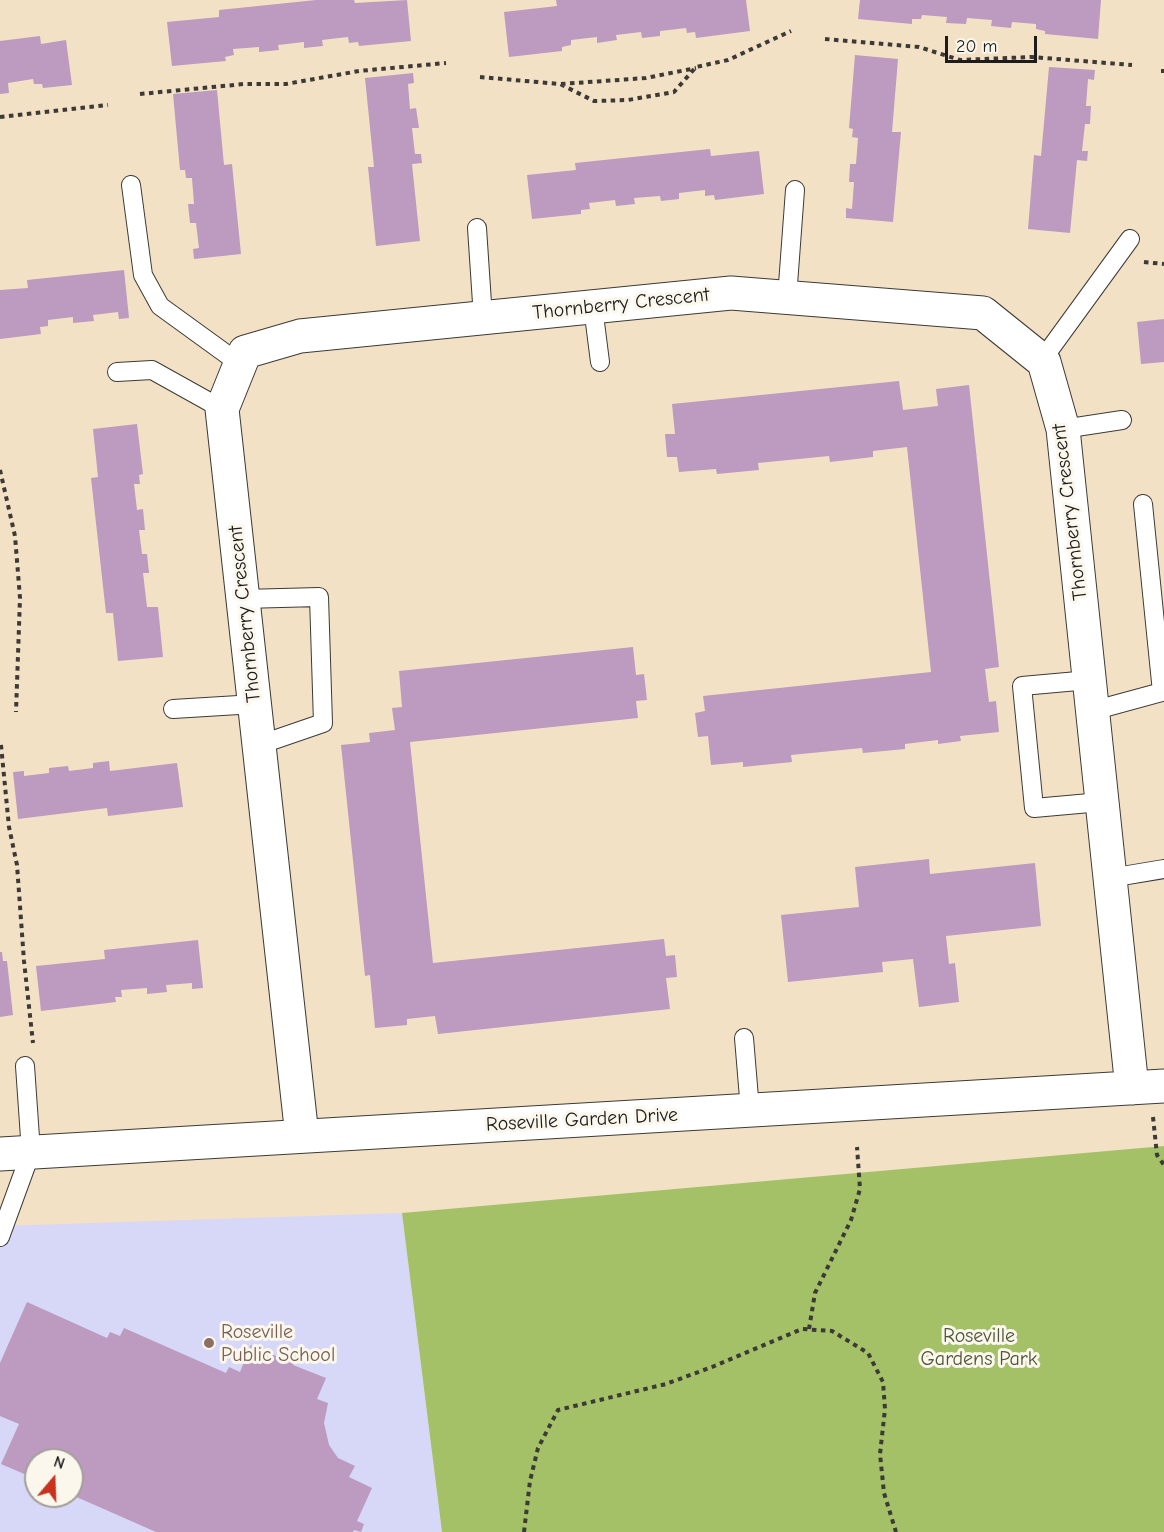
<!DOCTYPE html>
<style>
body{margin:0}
#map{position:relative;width:1164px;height:1532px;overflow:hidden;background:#f3e1c6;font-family:"Comic Neue",sans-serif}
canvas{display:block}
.north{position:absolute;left:24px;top:1448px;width:60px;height:60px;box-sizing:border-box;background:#fbf7ec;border:2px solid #a29f99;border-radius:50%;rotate:19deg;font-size:16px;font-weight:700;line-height:24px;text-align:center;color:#1c1c1c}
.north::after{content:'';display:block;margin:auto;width:21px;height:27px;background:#c8321e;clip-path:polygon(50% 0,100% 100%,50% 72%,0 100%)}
.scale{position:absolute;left:945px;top:36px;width:92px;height:27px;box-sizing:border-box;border:3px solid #1c1c1c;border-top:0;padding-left:8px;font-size:18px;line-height:21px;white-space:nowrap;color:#1c1c1c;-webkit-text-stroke:4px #fbf7ec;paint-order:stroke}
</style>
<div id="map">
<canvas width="1164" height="1532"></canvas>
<div class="north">N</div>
<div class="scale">20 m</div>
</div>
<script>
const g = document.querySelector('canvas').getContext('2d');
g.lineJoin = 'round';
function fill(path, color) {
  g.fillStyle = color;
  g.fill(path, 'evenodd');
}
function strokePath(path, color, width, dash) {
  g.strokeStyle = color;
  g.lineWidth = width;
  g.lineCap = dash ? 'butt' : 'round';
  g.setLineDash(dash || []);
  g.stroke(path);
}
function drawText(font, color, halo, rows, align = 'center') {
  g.font = font + ' "Comic Neue",sans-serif';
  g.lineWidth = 6;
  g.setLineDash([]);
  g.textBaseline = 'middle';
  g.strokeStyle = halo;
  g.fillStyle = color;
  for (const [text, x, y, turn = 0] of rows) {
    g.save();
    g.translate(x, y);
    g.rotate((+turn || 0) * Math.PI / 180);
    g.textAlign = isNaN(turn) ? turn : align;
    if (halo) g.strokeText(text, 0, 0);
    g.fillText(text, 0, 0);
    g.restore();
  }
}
const built = new Path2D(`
 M402 1213 442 1532H0V1226ZM36 1460H72V1496H36Z`);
const green = new Path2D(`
 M1164 1146V1532H442L402 1213Z`);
const building = new Path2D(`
 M316 0H354L355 3 407 0 411 41 359 46 358 42 349 43 348 37 322 40 323 46 304 48V42L278 45 279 50 259 52V47L233 49 234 55 225 57 226 61 172 66 167 22 219 17V10Z
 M556 0H746L750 31 696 38 695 32 687 33 686 28 660 31V36L642 38 641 32 616 35 617 40 597 43V37L571 40V45L562 47V51L509 57 504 12 557 6Z
 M860 0H1101L1098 39 1045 34V31L1036 29V24L1012 22 1011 28 991 26 992 20 967 18 966 24 946 23 947 17 922 15 921 19H912V24L858 19Z
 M40 36 41 44 66 40 72 85 43 88 42 84H34L33 79 8 83 9 93 0 94V41Z
 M855 55 898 59 892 132H901L893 222 846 218V208L852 209 854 182H849L850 164H856L858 138 852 137 853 129 849 128Z
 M1049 67 1095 70 1094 80 1088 79 1086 106H1091L1090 124H1085L1082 151H1088L1087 161 1077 160 1070 233 1028 229 1034 155 1041 156Z
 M413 73 414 83 408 84 410 109 416 108 419 128H412L415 154H421L422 163 412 164 420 241 376 246 368 167H374L365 78Z
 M217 90 224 165 232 164 241 254 194 259 193 249 199 248 196 223H190L188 204H194L192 178H186L185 170H180L173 94Z
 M710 149 711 156 759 151 764 194 715 200 714 195 705 196V190L679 193V199L661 201 660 196 634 198 635 204 616 206 615 200 589 203 590 209 581 210V214L532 219 527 175 576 170 575 163Z
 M124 270 129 318 119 319 118 312 93 315 94 321 73 323V317L48 320V326L40 327 41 334 0 339V290L28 288 27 280Z
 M1164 319V362L1141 364 1137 322Z
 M899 381 903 410 938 406 936 389 969 385 999 667 985 669 989 702 996 701 999 732 960 736 961 741 938 744V740L905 744V749L863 753 862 748 791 755 792 762 743 767V762L711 765 708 736 698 737 695 713 705 711 703 696 931 672 907 447 873 451V457L830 462 829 456 758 463 759 470 717 474 716 469 679 472 677 457H667L665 434H675L672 404Z
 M137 424 143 474 139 475 140 484H134L137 510 143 509 145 530H139L142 554H147L149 573H143L147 607H158L163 657 118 661 113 613H106L91 478 98 477 93 429Z
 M633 647 636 675 644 674 647 700 636 701 638 718 410 742 433 963 664 939 666 956 675 955 677 977 666 978 670 1009 438 1034 435 1016 407 1019V1025L375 1028 370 975 365 976 341 745 370 742 369 733 395 730 392 708 402 707 399 671Z
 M109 761 110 771 177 763 183 807 108 816 107 808 18 819 13 772 24 771V776L49 773V768L68 766 69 771 93 768V763Z
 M929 859 930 874 1035 863 1041 926 946 936 949 964 955 963 959 1002 919 1007 913 959 882 962 883 972 788 982 781 915 859 907 855 867Z
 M198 940 203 988 192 989V983L166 985 167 992 147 994V988L121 990 122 997H115L116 1002 41 1011 36 966 105 959 104 950Z
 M0 952H2L3 961H7L13 1015 0 1017Z
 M27 1302 107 1338 110 1332 120 1336 124 1328 226 1373 229 1367 240 1372 251 1345 283 1359 287 1352 297 1357 293 1365 326 1378 317 1399 328 1403 324 1423 329 1445 338 1458 355 1466 349 1477 372 1488 357 1521 364 1524 361 1532 354 1530 353 1532H156L72 1495V1460H36V1479L1 1464 19 1424 0 1416V1363Z`);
const path = new Path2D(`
 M825 39 919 47 960 60 1032 57 1132 65
 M1161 71H1164
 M480 77 560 84 594 101 628 100 674 92 696 67 728 60 791 31
 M561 84 646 78 696 68
 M140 94 244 84H286L359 71 446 63
 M0 117 108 105
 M1144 262 1164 264
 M0 470 15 536 20 598 16 712
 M1 745 9 827 17 865 24 961 33 1043
 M1153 1117 1157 1155 1164 1165
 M809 1329 815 1293 851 1220 860 1189 857 1147
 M524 1532 530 1481 538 1448 558 1410 666 1384 712 1367 802 1329 832 1331 868 1353 883 1382 885 1409 880 1454 884 1493 896 1532`);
const service = new Path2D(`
 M131 185 143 275 160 306 240 364
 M477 228 483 318
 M787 298 795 190
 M593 307 600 362
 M1042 360 1130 239
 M117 372 152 370 222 409
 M1063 429 1122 420
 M243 599 319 597 323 723 259 745
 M1089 680 1022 686 1034 808 1101 802
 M173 709 255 704
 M1092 711 1162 692 1143 504
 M1110 878 1164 869
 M744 1038 750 1110
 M0 1237 31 1152 25 1066`);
const minor = new Path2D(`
 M302 1136 222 409 245 352 300 336 731 293 983 313 1044 362 1063 429 1132 1088
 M0 1154 1164 1086`);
const markers = [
 [209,1343,6,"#8d6e63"]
];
const streetNames = [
 ["Thornberry Crescent",621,304,-6],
 ["Thornberry Crescent",1070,512,-97],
 ["Thornberry Crescent",245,614,-96],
 ["Roseville Garden Drive",582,1120,-3]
];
const educationNames = [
 ["Roseville",221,1332],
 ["Public School",221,1355]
];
const parkNames = [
 ["Roseville",979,1336],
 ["Gardens Park",979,1359]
];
fill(built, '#d7d7f8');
fill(green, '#a5c168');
fill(building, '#bd9abf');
strokePath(service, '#3c3a36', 20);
strokePath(minor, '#3c3a36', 35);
strokePath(path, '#3c3a36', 4, [4.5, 4.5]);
strokePath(service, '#fff', 18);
strokePath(minor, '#fff', 33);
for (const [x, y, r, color] of markers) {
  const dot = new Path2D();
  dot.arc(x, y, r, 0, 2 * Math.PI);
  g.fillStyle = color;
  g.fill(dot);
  strokePath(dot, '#fbf7ec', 2);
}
drawText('20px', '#1c1c1c', '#fbf7ec', streetNames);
drawText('20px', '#785e54', '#fbf7ec', educationNames, 'left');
drawText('20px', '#4c5637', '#fbf7ec', parkNames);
</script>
